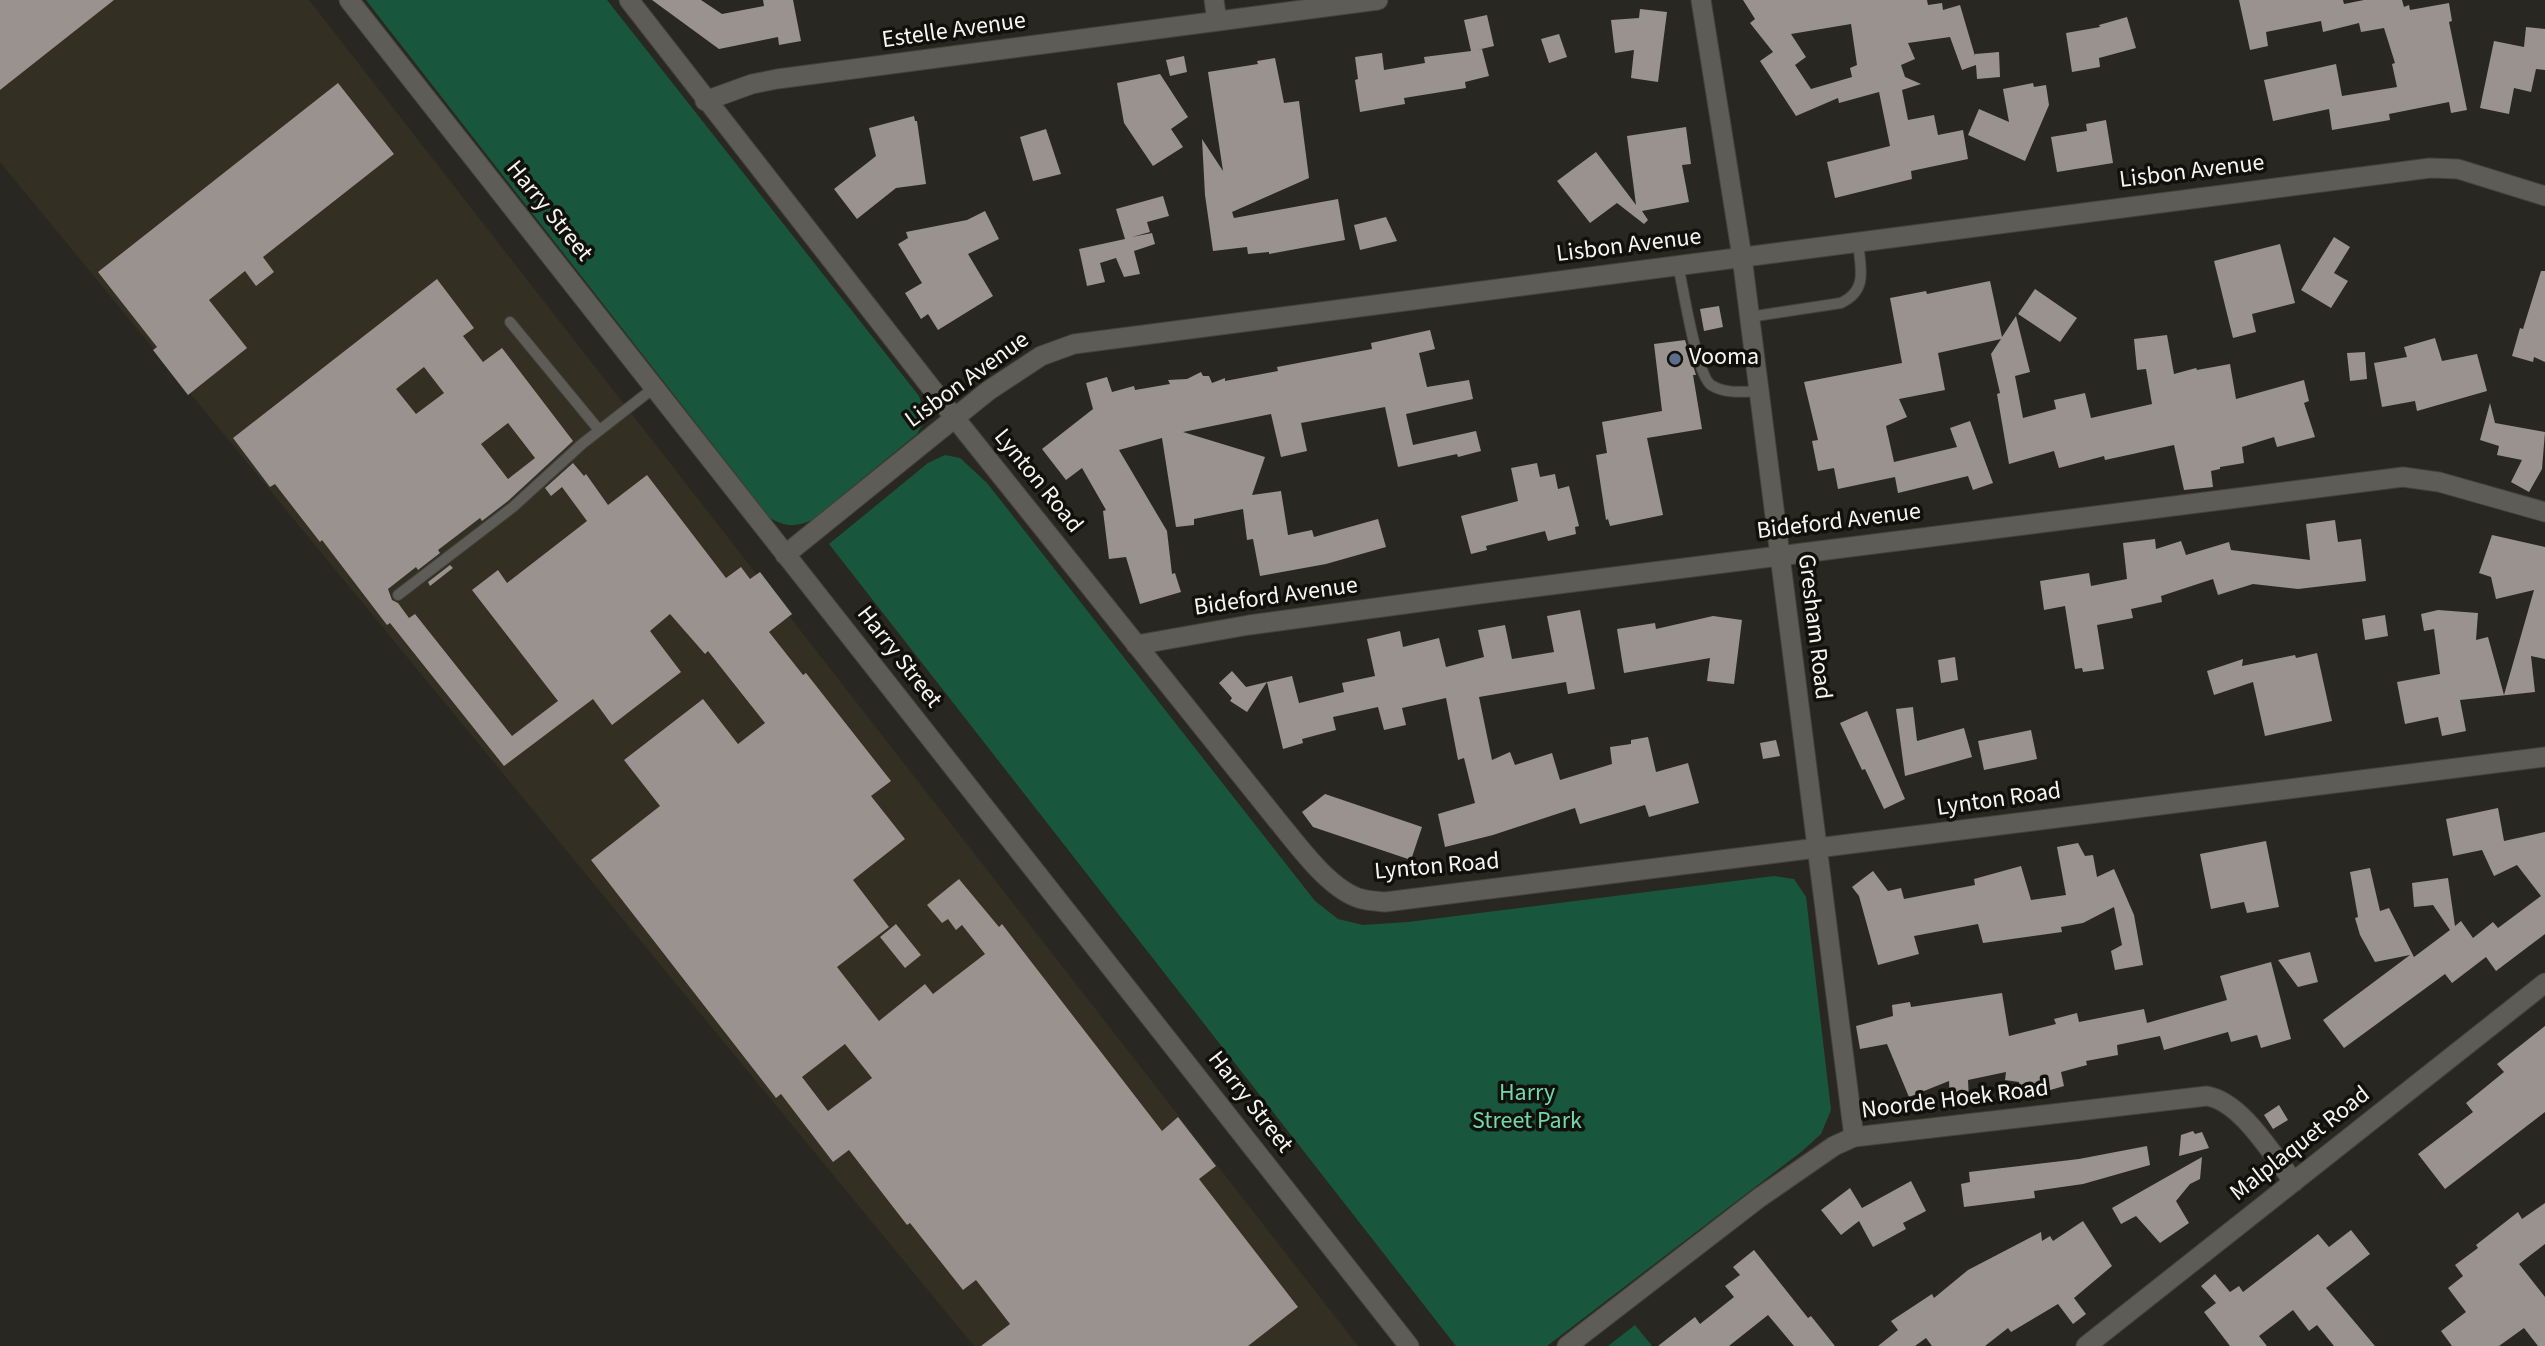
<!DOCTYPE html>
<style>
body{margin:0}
canvas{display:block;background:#292721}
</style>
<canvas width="2545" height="1346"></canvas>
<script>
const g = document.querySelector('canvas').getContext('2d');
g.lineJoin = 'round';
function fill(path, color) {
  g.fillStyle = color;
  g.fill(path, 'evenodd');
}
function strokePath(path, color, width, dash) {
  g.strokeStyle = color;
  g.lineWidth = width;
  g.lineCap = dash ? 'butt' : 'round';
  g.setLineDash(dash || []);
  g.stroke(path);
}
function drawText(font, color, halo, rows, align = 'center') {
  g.font = font + ' "Source Sans 3",sans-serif';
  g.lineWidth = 7;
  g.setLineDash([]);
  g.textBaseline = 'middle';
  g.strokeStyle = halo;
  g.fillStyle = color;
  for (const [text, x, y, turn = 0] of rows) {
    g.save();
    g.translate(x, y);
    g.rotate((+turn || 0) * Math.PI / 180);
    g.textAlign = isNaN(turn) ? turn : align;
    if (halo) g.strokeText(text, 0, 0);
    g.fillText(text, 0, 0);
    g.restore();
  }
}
const built = new Path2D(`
 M0 0H309L1358 1346H974L0 162Z`);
const green = new Path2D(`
 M366 0H607L919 396 926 418 917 434 812 520C796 527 785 527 770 518Z
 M945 455 960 458 987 483 1315 901 1338 919 1363 925 1408 922 1774 876 1794 879 1806 897 1831 1110 1821 1134 1801 1152 1547 1346H1456L829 544 928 463Z
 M1635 1325 1652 1346H1608Z`);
const building = new Path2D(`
 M0 0H114L0 90Z
 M652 0H701L722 14 764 6 763 0H793L801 41 779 45 778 37 719 49Z
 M1743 0H1927L1928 5 1942 3 1943 10 1960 5 1975 56V54L1999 52 2000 77 1977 79 1976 65 1962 70 1950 37 1908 43 1915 59 1901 65 1905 77 1921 84 1902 90 1908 120 1934 115 1938 135 1963 130 1968 159 1911 171 1912 179 1835 198 1827 162 1890 146 1879 92 1839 103 1838 98 1796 116 1760 61 1773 52 1750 23 1755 19ZM1851 24 1857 65 1850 68 1852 77 1811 89 1795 65 1806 57 1791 34Z
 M2239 0H2343L2344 4 2364 0H2402L2404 7 2409 5 2410 10 2449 3 2452 21 2449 22 2467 110 2451 113 2449 102 2389 114 2390 120 2332 130 2329 109 2273 121 2264 80 2336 64 2342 96 2397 87 2392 64 2395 63 2384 28 2361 32 2359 23 2323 32 2321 21 2266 32 2268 46 2250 50Z
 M1640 9 1667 12 1658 82 1631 78 1634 50 1615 53 1611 20 1639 18Z
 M1487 15 1494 46 1477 50 1482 49 1489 76 1465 82 1466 88 1404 98 1405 104 1360 112 1355 80 1358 79 1355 57 1382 53 1384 70 1425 63 1424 57 1471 51 1464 20Z
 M2127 17 2136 48 2099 58 2100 67 2072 72 2066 33 2100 27 2099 25Z
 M2526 27 2545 29V70L2536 69 2531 92 2514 88 2509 114 2480 108 2494 41 2524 47Z
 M1559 34 1567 57 1549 63 1541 39Z
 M1184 56 1187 72 1170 76 1166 60Z
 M1275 58 1284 103 1299 101 1309 178 1232 212 1234 218 1338 199 1345 240 1269 254V252L1248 254 1247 247 1213 251 1205 195 1202 139 1223 171 1208 72 1258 64 1257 61Z
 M1160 74 1188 117 1171 129 1183 147 1153 166 1124 123 1117 83Z
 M338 83 394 154 263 257 274 272 256 286 245 271 209 300 247 348 188 395 153 350 157 347 98 272Z
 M2033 83 2034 87 2046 85 2049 105 2025 161 1968 135 1979 109 2009 122 2003 89Z
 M914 116 915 121H917L926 184 896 188 857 219 834 189 876 156 869 128Z
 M2106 120 2113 163 2057 172 2051 137 2087 131 2086 124Z
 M1686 127 1691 164 1682 165 1689 202 1642 211 1648 220 1644 224 1617 203 1590 223 1557 181 1596 152 1636 205 1627 136Z
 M1046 129 1061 174 1033 181 1020 137Z
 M1163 196 1169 216 1147 222 1150 232 1132 237 1152 233 1155 244 1134 251 1140 274 1124 277 1116 258 1100 263 1105 282 1087 286 1079 249 1125 239 1116 209Z
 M985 211 999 239 968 254 993 296 938 330 928 314 921 319 905 293 922 283 898 244 908 238 906 232 967 220Z
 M1386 217 1397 241 1360 250 1354 225Z
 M2334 237 2350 247 2334 273 2348 281 2331 308 2301 290Z
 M2280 244 2295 303 2252 314 2256 332 2233 338 2214 261Z
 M2541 271H2545V362L2534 357 2533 362 2512 356 2520 328 2523 329Z
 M437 279 474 328 463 336 483 362 502 348 573 441 508 501 482 521 480 518 438 550 440 553 418 570 416 567 388 589 392 600 398 603 409 618 415 614 512 736 558 701 472 590 498 570 507 583 587 521 562 487 551 496 545 488 573 463 584 476 586 474 608 505 647 475 726 578 741 567 750 579 760 572 792 614 769 632 803 675 806 673 891 781 871 796 905 839 853 880 889 927 837 967 879 1021 925 984 933 994 985 954 962 925 956 930 948 919 942 923 927 905 959 879 999 927 1002 924 1162 1131 1178 1117 1216 1166 1199 1179 1298 1307 1248 1346H981L1010 1324 976 1280 963 1290 910 1223 907 1225 849 1150 833 1162 781 1094 776 1098 591 860 660 806 624 760 703 699 738 744 765 723 708 651 705 654 670 614 650 631 681 672 612 725 593 699 504 766 390 623 387 625 322 540 320 542 275 484 270 487 233 438ZM424 367 444 393 416 414 396 389ZM508 423 535 458 508 479 481 444ZM845 1044 872 1078 828 1111 802 1077Z
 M1990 281 2002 337 2016 316 2030 372 2015 376 2023 418 2056 409 2054 400 2085 393 2091 418 2152 404 2146 369 2137 370 2134 339 2167 335 2174 374 2196 368 2197 370 2230 364 2236 399 2304 380 2309 401 2304 403 2315 437 2277 447 2274 437 2242 447 2244 463 2220 467V469L2211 471 2213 487 2184 490 2174 445 2105 460 2104 456 2059 468 2054 451 2009 464 1997 394 2000 393 1991 354 2001 339 1938 353 1945 390 1899 399 1907 417 1886 426 1894 462 1957 447 1950 428 1970 421 1993 483 1973 490 1968 476 1898 493 1895 477 1838 489 1834 468 1818 471 1812 441 1818 440 1804 382 1902 363 1890 298 1926 291 1927 294Z
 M2035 289 2077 318 2060 342 2018 314Z
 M1719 306 1723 327 1704 331 1700 309Z
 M1430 330 1435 349 1419 353 1427 387 1469 380 1473 399 1406 414 1413 445 1476 431 1481 451 1458 457 1457 454 1398 467 1385 407 1301 423 1307 451 1281 457 1271 414 1183 432 1265 457 1252 495 1281 491 1288 535 1312 530 1314 537 1378 519 1386 547 1326 564 1260 576 1253 539 1247 540 1243 509 1194 519V525L1176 527 1162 438 1119 450 1167 531 1172 574 1175 573 1181 592 1140 604 1126 557 1109 559 1103 511 1106 510 1082 468 1066 480 1042 449 1093 409 1086 383 1107 377 1112 392 1134 386 1135 390 1170 384 1168 380 1187 379 1201 372 1203 376H1209L1212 383 1225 378V381L1278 371 1277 367 1372 349 1371 343Z
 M2435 338 2442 361 2477 354 2487 391 2417 411 2415 401 2382 407 2374 363 2407 357 2404 347Z
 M1685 340 1696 375H1693L1702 429 1647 438 1663 515 1610 526 1608 519 1606 520 1596 455 1607 453 1602 422 1662 411 1654 344Z
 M2365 352 2367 379 2350 381 2347 353Z
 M2490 403 2495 423 2545 432 2542 469 2529 492 2511 482 2522 460 2497 455 2499 446 2480 440Z
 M1537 463 1540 477 1555 474 1558 489 1569 486 1579 526 1575 527 1576 534 1548 541 1545 531 1486 546 1487 550 1471 554 1461 516 1518 501 1511 468Z
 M2335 520 2338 542 2361 539 2366 581 2298 589 2253 584 2218 595 2213 579 2161 596 2162 602 2131 609 2133 618 2097 625 2104 669 2083 672 2082 668 2075 669 2065 606 2044 610 2040 581 2089 573 2091 586 2127 579 2123 543 2155 539 2156 549 2181 541 2186 555 2229 542 2231 550 2310 560 2306 524Z
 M2492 535 2545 547V659L2531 656 2535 692 2460 700 2466 731 2442 736 2438 717 2405 724 2397 682 2440 674 2434 629 2424 631 2421 614 2438 610 2478 613 2476 640 2488 637 2504 695 2534 590 2496 599 2491 577 2479 573Z
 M450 565 453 568 430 586 428 582Z
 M1580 610 1595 689 1568 694 1566 682 1479 697 1492 760 1510 752 1515 765 1552 753 1560 780 1612 764 1610 747 1631 744V740L1648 737 1656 772 1688 763 1699 803 1649 817 1645 805 1580 824 1575 808 1493 835 1445 847 1438 814 1475 803 1464 758 1458 760 1446 698 1402 708 1406 725 1384 730 1378 707 1333 717 1336 730 1302 739 1303 743 1283 749 1267 682 1247 712 1230 701 1232 698 1219 683 1232 671 1246 687 1292 676 1299 703 1344 692 1342 683 1375 676 1367 639 1400 631 1403 647 1439 638 1446 667 1484 657 1478 630 1505 625 1512 659 1554 652 1547 616Z
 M2385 615 2388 636 2365 640 2362 619Z
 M1713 616 1742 620 1734 684 1707 681 1710 658 1624 673 1617 629 1655 623 1656 629Z
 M2317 653 2332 721 2265 736 2253 682 2214 695 2207 671 2243 659 2242 666 2295 655 2296 658Z
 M1955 657 1958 680 1941 683 1938 660Z
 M1913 707 1917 741 1964 728 1972 757 1905 776 1896 709Z
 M1867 711 1905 799 1884 809 1865 769 1862 770 1840 723Z
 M2031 730 2037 759 1984 770 1978 741Z
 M1776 740 1780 756 1763 759 1760 743Z
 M1325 794 1422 827 1411 860 1313 827 1302 812Z
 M2498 808 2504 841 2545 832V934L2496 971 2486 957 2452 983 2445 974 2344 1048 2323 1020 2410 955 2375 962 2360 935 2355 918 2358 917 2350 872 2370 868 2380 911 2389 908 2414 957 2450 930 2433 905 2414 907 2412 883 2448 878 2455 926 2461 921 2473 938 2493 922 2498 928 2541 896 2517 865 2494 876 2482 850 2453 856 2446 819Z
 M2266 841 2279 907 2247 913 2244 902 2211 909 2200 854Z
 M2078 843 2085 856 2093 855 2097 877 2114 869 2134 915 2143 965 2115 970 2111 951 2122 945 2114 907 2083 923 2061 927 2062 932 1983 943 1978 924 1914 936 1919 954 1878 965 1859 896 1852 887 1873 871 1888 891 1901 888 1904 899 1975 885 1974 879 2021 866 2031 900 2066 895 2057 847Z
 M896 924 921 955 905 968 880 937Z
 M2310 952 2318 982 2298 987 2278 960Z
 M2271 962 2291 1039 2261 1048 2257 1035 2231 1042 2228 1032 2164 1050 2160 1036 2117 1045 2118 1055 2086 1061 2087 1065 2061 1072 2064 1086 2047 1091 2021 1095 2019 1082 2005 1080 2006 1072 1968 1080 1969 1101H1950L1949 1081 1909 1097 1887 1044 1860 1049 1856 1026 1893 1016 1892 1005 1910 1002 1911 1007 2002 993 2009 1036 2056 1024 2054 1019 2077 1013 2079 1022 2144 1009 2147 1023 2227 1000 2220 976Z
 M2545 1026V1112L2445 1189 2418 1154 2473 1112 2466 1103 2504 1072 2497 1064Z
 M2279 1105 2288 1120 2273 1129 2264 1115Z
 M2193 1131 2195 1134 2202 1132 2209 1148 2179 1156 2181 1135Z
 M2147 1146 2150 1165 2083 1184 2034 1191 2035 1198 1964 1207 1961 1184 1970 1182 1969 1172 2079 1159Z
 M2202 1157 2200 1179 2190 1184 2176 1201 2189 1223 2160 1243 2136 1216 2121 1224 2112 1208Z
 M1911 1181 1926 1211 1903 1223 1906 1229 1873 1247 1859 1221 1841 1235 1821 1210 1850 1188 1862 1208Z
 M2545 1203V1244L2519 1264 2545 1297V1346H2538L2524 1328 2499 1346H2452L2441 1331 2466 1312 2448 1288 2463 1276 2455 1265 2478 1248 2476 1245 2518 1212 2522 1219Z
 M2083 1221 2112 1266 2074 1298 2086 1314 2073 1324 2058 1304 2011 1332 2008 1328 1985 1346H1932L1926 1338 1915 1346H1878L1898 1330 1891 1321 1932 1294 1934 1298 1968 1270 2041 1232 2042 1241 2050 1236 2053 1241Z
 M2351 1230 2370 1254 2326 1288 2375 1346H2334L2317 1325 2309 1331 2293 1310 2259 1336 2267 1346H2230L2204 1312 2216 1303 2201 1286 2215 1274 2230 1292 2239 1286 2243 1292 2318 1234 2329 1247Z
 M1754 1250 1808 1318 1811 1316 1835 1346H1794L1768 1315 1729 1346H1658L1695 1317 1700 1324 1734 1297 1725 1286 1740 1275 1733 1267Z`);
const service = new Path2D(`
 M1678 265C1683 286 1696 374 1711 385 1725 394 1743 392 1759 391
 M1749 317 1841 303C1869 290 1860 267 1858 242
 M510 322 599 430
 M398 595 513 507 582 444 655 387`);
const minor = new Path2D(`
 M349 0 1409 1346
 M629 0 954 417 1277 820C1298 845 1330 891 1362 899 1369 901 1377 901 1385 902L2545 757
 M1214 0 1217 21
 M1701 0 1742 257 1854 1137
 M705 101 752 84 777 79 1378 0
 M785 555 988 391 1041 356 1074 344 2430 168 2458 169 2545 196
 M1136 645 1249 625 1479 594 2403 477 2439 482 2545 512
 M1567 1346 1759 1198 1834 1146 1854 1137 2207 1096C2242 1102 2272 1155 2294 1182
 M2086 1346 2545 983`);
const markers = [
 [1675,359,7,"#5c6f8a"]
];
const streetNames = [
 ["Estelle Avenue",954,32,-8],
 ["Lisbon Avenue",2192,173,-7],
 ["Harry Street",548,212,51],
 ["Lisbon Avenue",1629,247,-7],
 ["Lisbon Avenue",968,381,-36],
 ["Lynton Road",1037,482,51],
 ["Bideford Avenue",1839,523,-7],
 ["Bideford Avenue",1276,598,-8],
 ["Gresham Road",1813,627,83],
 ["Harry Street",898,658,52],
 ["Lynton Road",1999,801,-8],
 ["Lynton Road",1437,868,-5],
 ["Noorde Hoek Road",1955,1101,-7],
 ["Harry Street",1249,1103,52],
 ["Malplaquet Road",2301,1145,-38]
];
const poiNames = [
 ["Vooma",1689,359]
];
const parkNames = [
 ["Harry",1527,1095],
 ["Street Park",1527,1123]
];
fill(built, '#332f23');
fill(green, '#18573e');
fill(building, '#99928e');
strokePath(service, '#44423e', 12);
strokePath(minor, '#44423e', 21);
strokePath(service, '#5e5c56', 10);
strokePath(minor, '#5e5c56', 19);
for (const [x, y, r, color] of markers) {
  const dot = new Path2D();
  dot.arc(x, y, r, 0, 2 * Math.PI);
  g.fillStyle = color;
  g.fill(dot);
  strokePath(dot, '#11100d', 2.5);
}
drawText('24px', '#f6f5f1', '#11100d', streetNames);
drawText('24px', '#f6f5f1', '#11100d', poiNames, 'left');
drawText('24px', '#72d7aa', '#11100d', parkNames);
</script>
